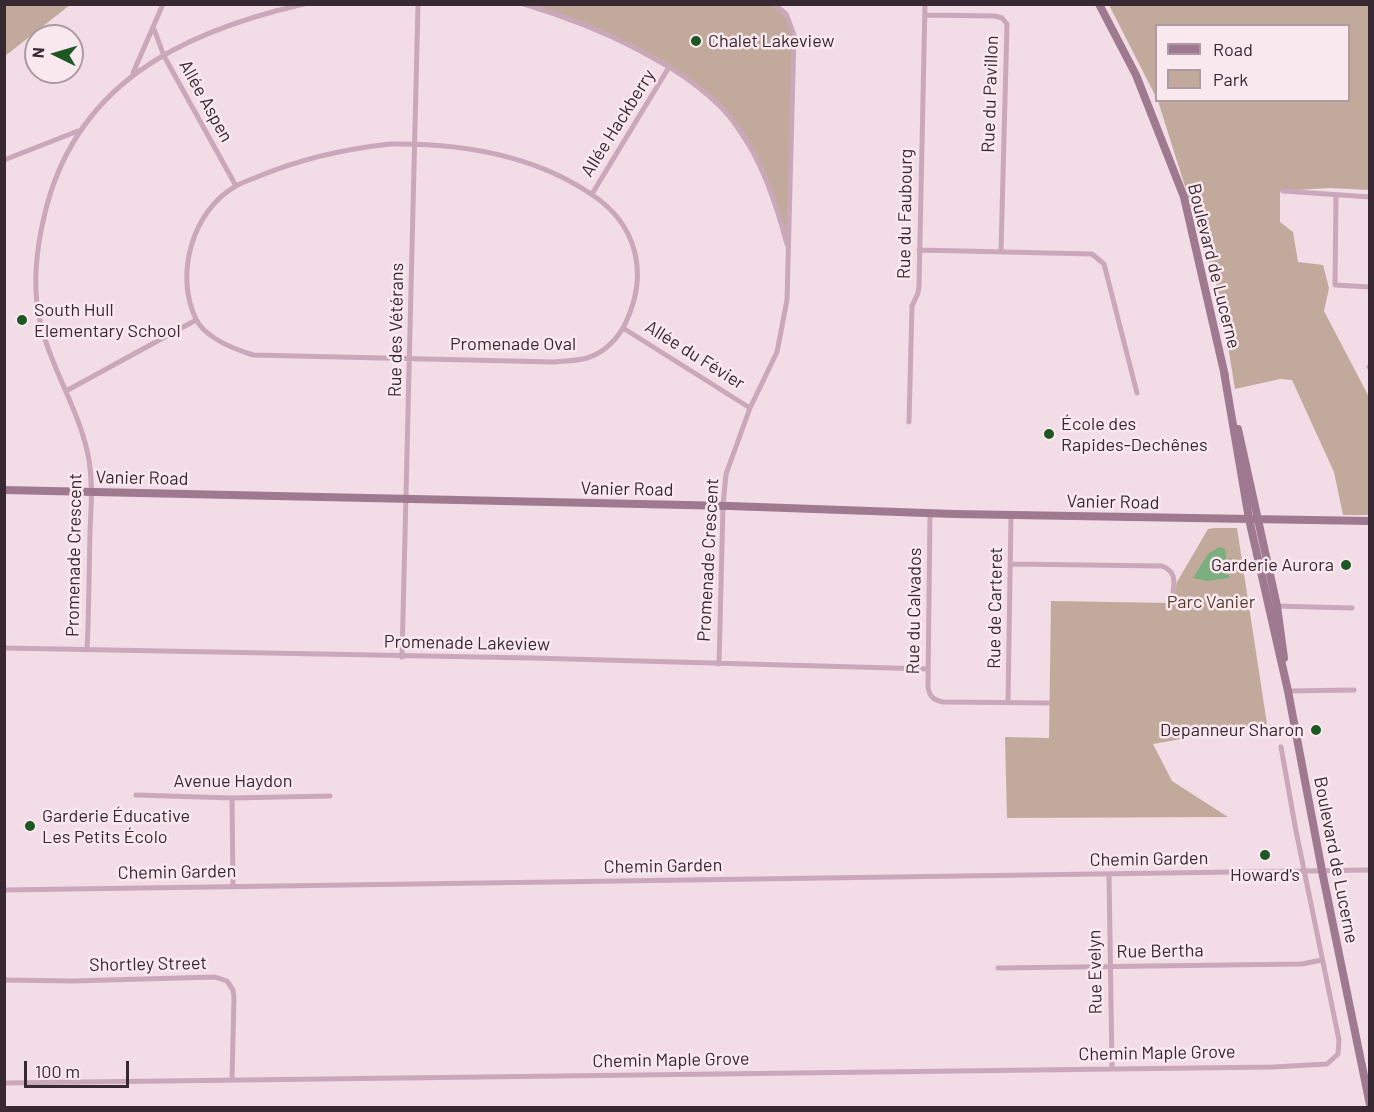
<!DOCTYPE html>
<meta charset="utf-8">
<style>
body{margin:0}
#map{position:relative;width:1374px;height:1112px;overflow:hidden;background:#f2dce5;font-family:Barlow,sans-serif}
canvas{display:block}
.frame{position:absolute;inset:0;border:6px solid #372831;pointer-events:none}
.legend{position:absolute;left:1155px;top:24px;width:195px;height:78px;box-sizing:border-box;background:#fae8ef;border:2px solid #ac9ba3;margin:0;padding:8px 10px;list-style:none;font-size:18px;color:#372831}
.legend li{display:flex;align-items:center;gap:12px;height:30px}
.legend b{width:30px;border:2px solid #ac9ba3}
.north{position:absolute;left:24px;top:24px;width:60px;height:60px;box-sizing:border-box;background:#fae8ef;border:2px solid #ac9ba3;border-radius:50%;rotate:275deg;font-size:16px;font-weight:700;line-height:24px;text-align:center;color:#372831}
.north::after{content:'';display:block;margin:auto;width:21px;height:27px;background:#1d5824;clip-path:polygon(50% 0,100% 100%,50% 72%,0 100%)}
.scale{position:absolute;left:24px;top:1061px;width:105px;height:27px;box-sizing:border-box;border:3px solid #372831;border-top:0;padding-left:8px;font-size:18px;line-height:21px;white-space:nowrap;color:#372831;-webkit-text-stroke:4px #fae8ef;paint-order:stroke}
</style>
<div id="map">
<canvas width="1374" height="1112"></canvas>
<div class="frame"></div>
<ul class="legend">
<li><b style="height:8px;background:#9e798f"></b>Road</li>
<li><b style="height:16px;background:#c1aa9c"></b>Park</li>
</ul>
<div class="north">N</div>
<div class="scale">100 m</div>
</div>
<script>
const g = document.querySelector('canvas').getContext('2d');
g.lineJoin = 'round';
function fill(path, color) {
  g.fillStyle = color;
  g.fill(path, 'evenodd');
}
function strokePath(path, color, width, dash) {
  g.strokeStyle = color;
  g.lineWidth = width;
  g.lineCap = dash ? 'butt' : 'round';
  g.setLineDash(dash || []);
  g.stroke(path);
}
function drawText(font, color, halo, rows, align = 'center') {
  g.font = font + ' Barlow,sans-serif';
  g.lineWidth = 5;
  g.setLineDash([]);
  g.textBaseline = 'middle';
  g.strokeStyle = halo;
  g.fillStyle = color;
  for (const [text, x, y, turn = 0] of rows) {
    g.save();
    g.translate(x, y);
    g.rotate((+turn || 0) * Math.PI / 180);
    g.textAlign = isNaN(turn) ? turn : align;
    if (halo) g.strokeText(text, 0, 0);
    g.fillText(text, 0, 0);
    g.restore();
  }
}
const green = new Path2D(`
 M5 4H70V5L5 56Z
 M774 4 792 25 789 252 760 166 725 113 690 81 610 37 524 5Z
 M1109 5H1369V190L1330 188 1280 191V222L1293 232 1298 262 1323 265 1329 288 1324 311 1369 397V515H1343L1334 472 1292 380 1280 379 1235 389 1220 297 1158 101 1348 100V26H1156V97Z
 M1214 528H1237L1267 724 1153 744 1172 781 1228 817 1007 818 1005 737 1049 738 1051 601 1172 603 1177 582 1208 529Z`);
const water = new Path2D(`
 M1219 547 1225 549 1229 578 1207 581 1193 578 1208 554Z`);
const street = new Path2D(`
 M524 4C592 24 694 67 737 126 762 161 776 203 787 244
 M925 15 995 16 1002 18 1007 24 1001 251
 M154 29 164 56 236 186
 M133 73 163 4
 M390 144C460 143 532 154 591 194 637 224 649 273 626 322 619 338 604 353 587 358 577 361 565 361 555 362L253 355C234 349 205 338 196 319 174 274 193 210 236 186 243 182 250 180 257 177 300 159 344 149 390 144Z
 M4 160 78 131
 M1283 191 1370 197
 M592 194 669 67
 M1336 195 1335 285 1370 287
 M919 250 1092 254 1104 264 1137 393
 M623 328 750 408
 M1369 367 1370 368
 M66 391 196 320
 M909 422 912 306 918 293 919 286 925 4
 M930 514 928 686C929 696 933 700 943 702L1048 703
 M1011 564 1162 566C1175 571 1175 580 1173 592
 M1275 606 1352 608
 M4 648 532 658 928 669
 M87 650C89 611 89 572 90 532 91 508 93 485 89 460 80 408 47 364 38 311 33 280 37 247 44 217 74 84 181 32 304 4
 M402 657 418 4
 M719 664 723 506 726 474 750 408 777 352 787 300 794 35 786 14 774 4
 M1288 691 1354 690
 M1008 702 1011 515
 M136 795 232 798 330 796
 M232 798 233 887
 M1109 874 1112 1068
 M4 890 1370 870
 M998 968 1302 964 1322 960
 M4 980 73 981 215 977 227 981 233 990 234 997 232 1080
 M4 1083 1273 1067 1327 1064 1338 1054 1339 1040 1296 831 1281 747`);
const secondary = new Path2D(`
 M1099 4 1136 75 1184 197 1225 376
 M1224 372 1249 519 1288 691 1322 871 1370 1105
 M1238 429 1277 606 1284 658
 M4 490 730 506 954 514 1370 521`);
const markers = [
 [696,41,6,"#1d5824"],
 [22,320,6,"#1d5824"],
 [1049,434,6,"#1d5824"],
 [1346,565,6,"#1d5824"],
 [1316,730,6,"#1d5824"],
 [30,826,6,"#1d5824"],
 [1265,855,6,"#1d5824"]
];
const poiNames = [
 ["Chalet Lakeview",708,41],
 ["South Hull",34,310],
 ["Elementary School",34,331],
 ["École des",1061,424],
 ["Rapides-Dechênes",1061,445],
 ["Garderie Aurora",1334,565,"right"],
 ["Depanneur Sharon",1304,730,"right"],
 ["Garderie Éducative",42,816],
 ["Les Petits Écolo",42,837],
 ["Howard's",1265,875,"center"]
];
const streetNames = [
 ["Rue du Pavillon",990,94,-88],
 ["Allée Aspen",206,101,61],
 ["Allée Hackberry",618,123,-58],
 ["Rue du Faubourg",905,214,-89],
 ["Boulevard de Lucerne",1214,266,76],
 ["Rue des Vétérans",396,330,-89],
 ["Promenade Oval",513,344],
 ["Allée du Févier",695,355,32],
 ["Vanier Road",142,478,1],
 ["Vanier Road",627,489,1],
 ["Vanier Road",1113,502,1],
 ["Promenade Crescent",74,555,-89],
 ["Promenade Crescent",708,560,-87],
 ["Rue de Carteret",995,608,-89],
 ["Rue du Calvados",914,611,-89],
 ["Promenade Lakeview",467,643,1],
 ["Avenue Haydon",233,781],
 ["Chemin Garden",1149,859,-1],
 ["Boulevard de Lucerne",1336,860,79],
 ["Chemin Garden",663,866,-1],
 ["Chemin Garden",177,872,-1],
 ["Rue Bertha",1160,951,-1],
 ["Shortley Street",148,964,-1],
 ["Rue Evelyn",1095,972,-91],
 ["Chemin Maple Grove",1157,1053,-1],
 ["Chemin Maple Grove",671,1060,-1]
];
const parkNames = [
 ["Parc Vanier",1211,602]
];
fill(green, '#c1aa9c');
fill(water, '#7baf7f');
strokePath(street, '#caa8b9', 5);
strokePath(secondary, '#9e798f', 8);
for (const [x, y, r, color] of markers) {
  const dot = new Path2D();
  dot.arc(x, y, r, 0, 2 * Math.PI);
  g.fillStyle = color;
  g.fill(dot);
  strokePath(dot, '#fae8ef', 2);
}
drawText('18px', '#372831', '#fae8ef', poiNames, 'left');
drawText('18px', '#372831', '#fae8ef', streetNames);
drawText('18px', '#553c2c', '#fae8ef', parkNames);
</script>
